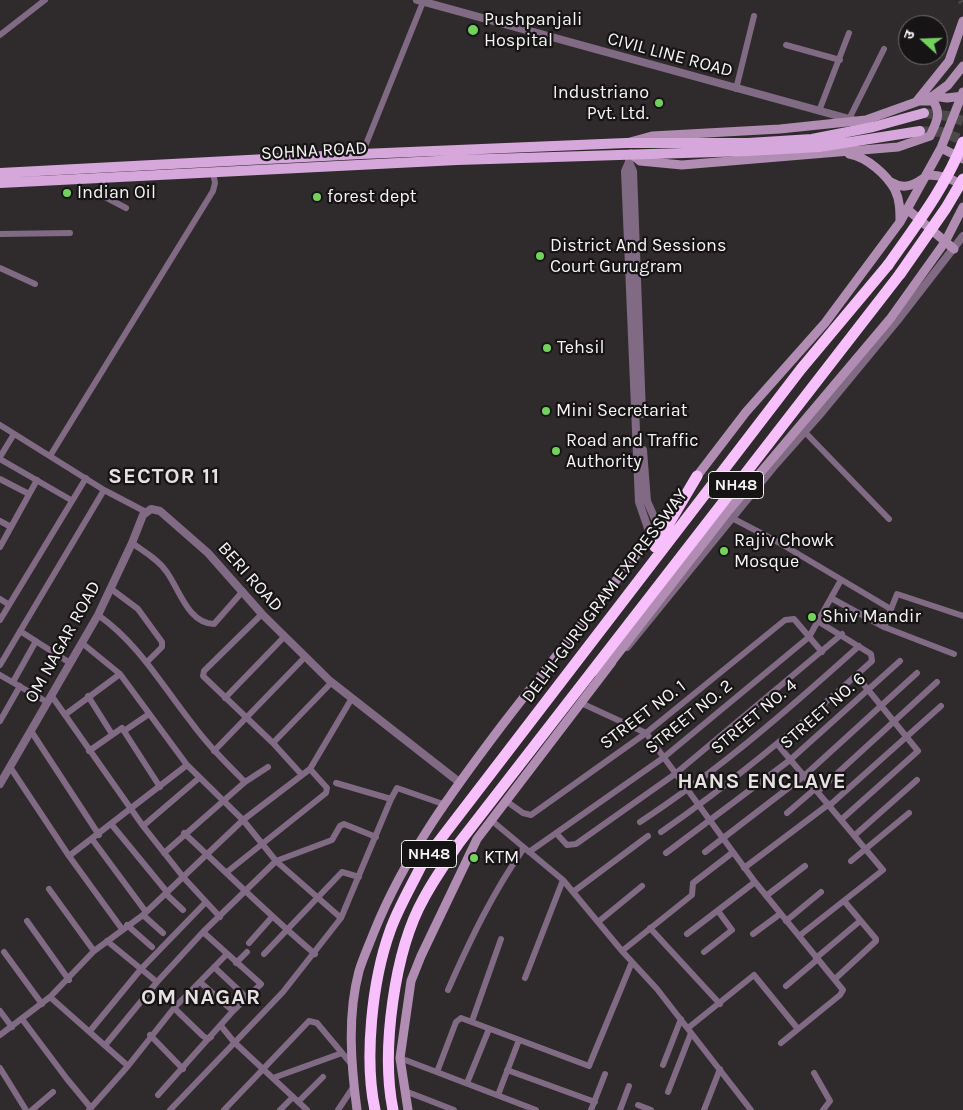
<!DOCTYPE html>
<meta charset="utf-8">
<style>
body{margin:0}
#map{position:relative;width:963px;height:1110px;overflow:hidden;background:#2f2b2c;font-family:Karla,"Noto Sans Devanagari",sans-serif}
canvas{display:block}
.north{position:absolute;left:898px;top:15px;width:50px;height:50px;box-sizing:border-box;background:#161415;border:1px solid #706d6e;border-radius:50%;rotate:290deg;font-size:14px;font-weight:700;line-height:20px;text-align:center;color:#f6f3f4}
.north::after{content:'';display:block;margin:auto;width:18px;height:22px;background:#73d25c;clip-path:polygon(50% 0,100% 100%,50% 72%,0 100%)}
</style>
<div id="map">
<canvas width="963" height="1110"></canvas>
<div class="north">उ</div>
</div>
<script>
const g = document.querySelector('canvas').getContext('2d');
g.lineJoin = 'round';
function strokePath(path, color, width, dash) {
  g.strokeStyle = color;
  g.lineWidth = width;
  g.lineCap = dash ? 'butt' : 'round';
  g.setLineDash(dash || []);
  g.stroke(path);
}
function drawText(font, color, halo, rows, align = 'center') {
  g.font = font + ' Karla,sans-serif';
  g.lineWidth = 4.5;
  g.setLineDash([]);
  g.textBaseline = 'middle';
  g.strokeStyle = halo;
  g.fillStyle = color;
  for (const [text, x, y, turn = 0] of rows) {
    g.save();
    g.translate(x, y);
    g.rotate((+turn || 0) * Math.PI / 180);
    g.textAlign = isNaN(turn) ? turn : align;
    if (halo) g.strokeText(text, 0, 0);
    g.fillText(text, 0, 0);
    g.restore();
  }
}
const secondaryTunnel = new Path2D(`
 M962 0 963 2`);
const primaryTunnel = new Path2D(`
 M924 113 948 116 963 121
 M920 131 941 132 963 140`);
const minor = new Path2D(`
 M0 35 45 0
 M786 45 840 60
 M736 89 754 16
 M819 111 849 33
 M849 119 884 49
 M362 154 423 2
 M102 180 105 197 126 208
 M0 234 70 233
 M0 268 35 284
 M0 425 104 490 146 512
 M801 428 889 519
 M50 456 213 191 215 183 213 172
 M0 457 14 434
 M0 459 71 500
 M0 479 29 494
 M730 517 778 542 889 608
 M0 521 11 527
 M132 543C143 551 158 559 166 571 179 588 188 624 214 624L243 591
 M0 547 37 480
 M110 588 138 609 162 642V647L147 662
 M831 598 884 627
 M0 599 8 604
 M262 614 204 671 203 676 273 743 302 775
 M98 615C138 643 161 684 191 722 207 744 226 763 245 782L268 767
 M0 620 86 478
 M20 631 70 663
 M82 643 120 674 187 765 243 820 276 861 341 918
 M954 654 884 627 897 594 963 616
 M0 665 104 490
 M0 675 47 702
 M13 682 36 641
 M51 695 143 826 184 878 220 917
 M88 696 112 734
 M225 698 284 637
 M581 703 646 733 755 882 843 990 840 995 781 1043
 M66 714 120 674
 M0 721 20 686
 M31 731 99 835
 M124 731 149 714
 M273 743 331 683
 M778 745 883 870 799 936
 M89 751 122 728 160 787
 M214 751 305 657
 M10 767 69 856 122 929
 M336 783 391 799
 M818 791 937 682
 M506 801 523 813 531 815 646 733 785 620 794 619 822 652
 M830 805 941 706
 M787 813 816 788
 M842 819 918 751 856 675
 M491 820 563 880 622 951 657 989 751 1110
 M640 822C719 770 789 709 859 646
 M112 825 167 892
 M143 826 199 778
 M661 832C736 780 805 722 872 661L871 654 819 622
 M184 833C228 874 270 916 315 954
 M556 833 567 845 576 844 675 774 842 634
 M855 835 917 780
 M92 839 146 912
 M529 852 663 758 809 637 841 580
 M705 852 804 776 917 673
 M164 853 245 782
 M666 853 790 760 900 661
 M69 856 187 765
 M851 861 909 813
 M744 868 829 804
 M227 872 326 793 327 788 310 769
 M49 889 94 951
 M573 892 648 836
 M166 894 183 910
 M766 896 805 866
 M143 915 163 933
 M27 921 69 980
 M786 921 821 892
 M598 922 642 886
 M127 925 152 947
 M650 928 720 1004
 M687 934 755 882
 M753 934 780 914
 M107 941 157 982
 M249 943 272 917
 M622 951 692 895 693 883 732 853
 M4 952 42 1004
 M704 952 732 930 718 911
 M264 954 342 872 359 877
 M816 958 860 921
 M236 963 247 952
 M214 967 247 998
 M525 978 563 880
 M835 979 876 941V939L845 902
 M200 982 233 1011
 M786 986 818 959
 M448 990C470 940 493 892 524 848
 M50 997 128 1066
 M174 1008 203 1036 208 1039 211 1037
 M0 1011 12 1027
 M22 1019 67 1079 91 1108
 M472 1021 501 939
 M221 1026 234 1042 307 1110
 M688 1028 754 975 798 1029
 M90 1031 141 969 206 902
 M0 1035 50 997 94 951 143 915 243 820 310 769 352 698
 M150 1035 183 1069
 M106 1044 157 982 203 932 276 861 332 840 340 826 344 824 376 837
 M400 1058 536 1110
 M663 1065 681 1019
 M0 1068 26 1110
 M507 1070 595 1102
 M437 1072 456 1022 461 1018 589 1066 632 962
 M814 1073 830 1101 823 1110
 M273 1078 342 1053
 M467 1083 489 1029
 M405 1091 454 1110
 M668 1092 691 1033
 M158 1095 233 1011 261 984 203 932
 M498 1095 519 1040
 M298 1102 323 1077
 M638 1105 651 1110
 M32 1110 53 1092
 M89 1110 128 1066 174 1008 226 955
 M170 1110 283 992 341 918 391 799 397 788 443 804
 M224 1110 309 1021 317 1023 353 1066
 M280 1110 293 1097
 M338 1110 354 1086
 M591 1110 605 1074
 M620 1110 629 1086
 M704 1110 720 1069`);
const tertiary = new Path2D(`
 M417 0 853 120
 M629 154V162L625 171 639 502 651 537
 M629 162 633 171 642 414
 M643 450 647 501 658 526
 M627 647 775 465 822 412 897 321 963 236
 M0 784 98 615 132 543 143 515 151 509 160 511 208 553 262 614 330 681 459 782`);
const secondary = new Path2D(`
 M933 96 948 85 963 66
 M916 102 949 61 963 21
 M630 142 652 136 780 129 866 120 933 96 947 98 963 96
 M941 148 963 159
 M631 154 640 161 682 165 898 147 930 136C936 123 942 114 933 101H921
 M849 154C867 157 887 175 895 190 900 200 900 211 900 222
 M891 182C905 191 916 184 928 175 942 175 952 178 963 186
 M907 209 954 249
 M694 480 746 412 825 323 900 222 941 148 963 92
 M593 672 613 660 729 510 890 319 945 242 963 207
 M357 1110C351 1065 347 1016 359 971 363 958 369 945 374 932 405 855 453 790 503 724 560 650 619 578 676 504
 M408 1110 400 1058 411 981 421 956 477 839 612 662`);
const primary = new Path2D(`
 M0 173 362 154 626 143H748L812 139 873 127 924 113
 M0 183 457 160 748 151 819 147 920 131`);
const motorway = new Path2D(`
 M655 547 697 476
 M375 1110C364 1059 372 981 390 931 398 908 412 885 423 862L801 369 888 265
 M393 1110C381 1051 394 951 424 898 434 879 447 861 459 843L900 274`);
const motorwayBridge = new Path2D(`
 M888 265C916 225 945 188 963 142
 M900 274 946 208 963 179`);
const markers = [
 [473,30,6,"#73d25c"],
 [659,103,5,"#73d25c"],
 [67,193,5,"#73d25c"],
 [317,197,5,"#73d25c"],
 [540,256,5,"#73d25c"],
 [547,348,5,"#73d25c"],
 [546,411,5,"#73d25c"],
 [556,451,5,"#73d25c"],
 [724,551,5,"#73d25c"],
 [812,617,5,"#73d25c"],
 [474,858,5,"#73d25c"]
];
const shields = [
 [736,485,55],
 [429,854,55]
];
const shieldNames = [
 ["NH48",736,485],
 ["NH48",429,854]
];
const poiNames = [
 ["Pushpanjali",484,20],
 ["Hospital",484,41],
 ["Industriano",649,93,"right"],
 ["Pvt. Ltd.",649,114,"right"],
 ["Indian Oil",77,193],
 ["forest dept",327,197],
 ["District And Sessions",550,246],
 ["Court Gurugram",550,267],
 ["Tehsil",557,348],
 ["Mini Secretariat",556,411],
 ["Road and Traffic",566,441],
 ["Authority",566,462],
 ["Rajiv Chowk",734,541],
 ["Mosque",734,562],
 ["Shiv Mandir",822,617],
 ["KTM",484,858]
];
const streetNames = [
 ["CIVIL LINE ROAD",670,55,15],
 ["SOHNA ROAD",314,151,-3],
 ["BERI ROAD",250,577,48],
 ["DELHI-GURUGRAM EXPRESSWAY",605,596,-53],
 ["OM NAGAR ROAD",63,642,-61],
 ["STREET NO. 6",823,711,-41],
 ["STREET NO. 1",643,715,-37],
 ["STREET NO. 2",689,717,-39],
 ["STREET NO. 4",754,717,-40]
];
const districtNames = [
 ["SECTOR 11",164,477],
 ["HANS ENCLAVE",762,782],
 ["OM NAGAR",201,998]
];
strokePath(secondaryTunnel, '#4d494a', 9, [9, 4.5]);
strokePath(primaryTunnel, '#4d494a', 10, [10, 5]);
strokePath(minor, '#816a83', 6);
strokePath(tertiary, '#816a83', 8);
strokePath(secondary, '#b18db4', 9);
strokePath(primary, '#d6a7da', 10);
strokePath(motorway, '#f8bffd', 11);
strokePath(motorwayBridge, '#f8bffd', 11);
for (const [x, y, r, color] of markers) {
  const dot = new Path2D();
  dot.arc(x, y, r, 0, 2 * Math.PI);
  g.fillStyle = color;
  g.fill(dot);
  strokePath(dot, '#161415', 2);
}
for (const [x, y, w] of shields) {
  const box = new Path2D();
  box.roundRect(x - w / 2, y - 13.5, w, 27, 4);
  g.fillStyle = '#161415';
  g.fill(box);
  strokePath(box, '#f6f3f4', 1);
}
drawText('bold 16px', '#f6f3f4', null, shieldNames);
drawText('18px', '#f6f3f4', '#161415', poiNames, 'left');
drawText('18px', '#f6f3f4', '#161415', streetNames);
g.letterSpacing = '1px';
drawText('bold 22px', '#e8e1e4', '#161415', districtNames);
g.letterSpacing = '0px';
</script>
